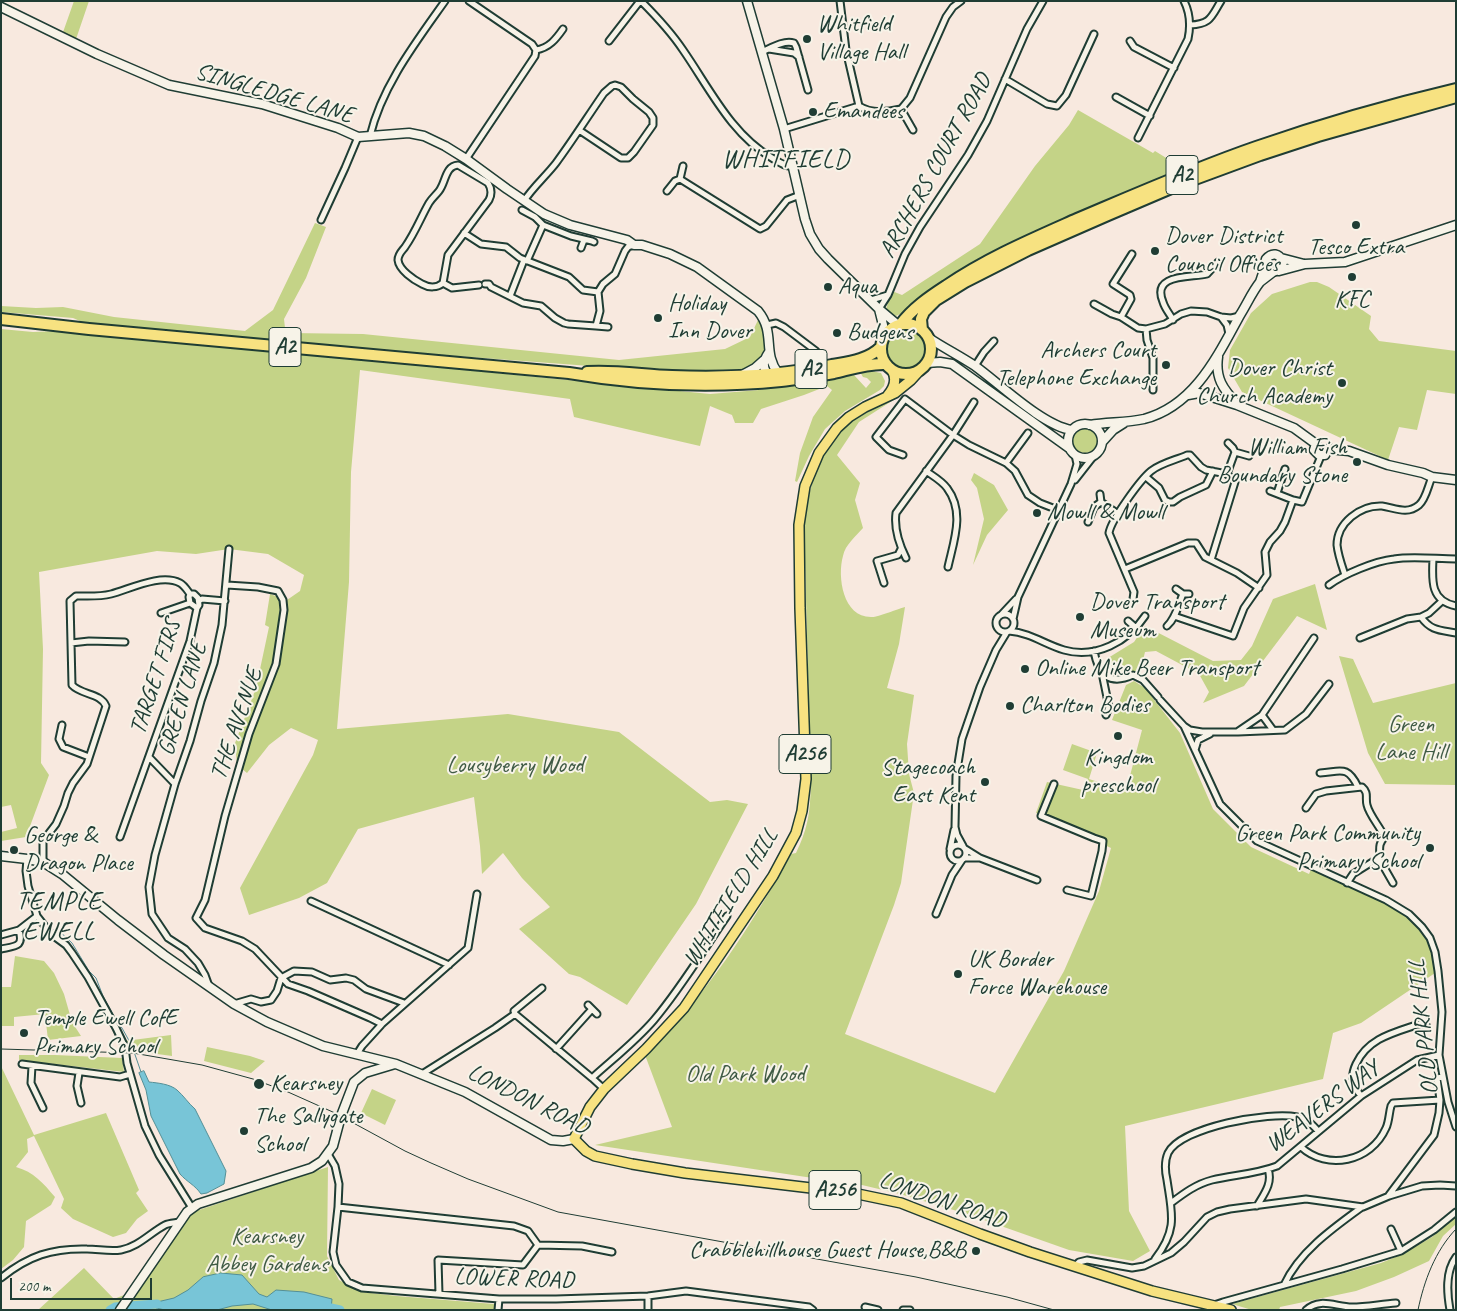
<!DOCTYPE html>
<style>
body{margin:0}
#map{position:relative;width:1457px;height:1311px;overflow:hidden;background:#f8e9df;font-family:Caveat,sans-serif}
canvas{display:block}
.frame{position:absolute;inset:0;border:2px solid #1f3d34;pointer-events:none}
.scale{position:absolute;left:10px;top:1278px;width:142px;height:22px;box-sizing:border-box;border:2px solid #1f3d34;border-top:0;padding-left:6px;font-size:15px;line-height:18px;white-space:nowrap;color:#1f3d34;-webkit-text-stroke:4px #f7f3e8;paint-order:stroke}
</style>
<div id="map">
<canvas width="1457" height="1311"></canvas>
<div class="frame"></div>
<div class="scale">200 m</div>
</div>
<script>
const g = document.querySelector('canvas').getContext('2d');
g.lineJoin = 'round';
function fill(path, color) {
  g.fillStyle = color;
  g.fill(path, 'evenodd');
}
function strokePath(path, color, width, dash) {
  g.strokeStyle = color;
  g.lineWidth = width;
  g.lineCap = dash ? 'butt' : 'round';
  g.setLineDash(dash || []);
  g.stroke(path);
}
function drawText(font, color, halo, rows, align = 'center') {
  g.font = font + ' Caveat,sans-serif';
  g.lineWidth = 4;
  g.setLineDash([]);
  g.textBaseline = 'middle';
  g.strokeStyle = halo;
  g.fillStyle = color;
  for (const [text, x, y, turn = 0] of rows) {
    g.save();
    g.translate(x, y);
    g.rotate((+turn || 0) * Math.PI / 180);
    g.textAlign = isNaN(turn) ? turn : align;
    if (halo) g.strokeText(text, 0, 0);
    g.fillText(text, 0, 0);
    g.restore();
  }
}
const green = new Path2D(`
 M74 1H89L75 42 62 35Z
 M1078 110 1153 153 1155 151 1184 169 896 316 886 309 892 291 902 295 980 244 1035 166 1069 125Z
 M315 223 326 227 306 278 284 319 285 328 290 333 363 334 619 360 725 349 750 337 758 320 764 325 766 351C761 357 757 364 749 367 733 374 689 372 670 372L309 345 87 324 73 318 1 312V306L36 308 63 307 114 317 245 331 273 310Z
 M1310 282H1317L1329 287 1371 316 1369 329 1379 341 1456 351V394L1427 390 1417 430 1399 427 1388 460 1242 392 1228 368 1230 350 1251 313 1272 294Z
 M886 349a20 20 0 1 1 40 0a20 20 0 1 1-40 0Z
 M1 329 33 332 58 331 183 342 710 394 759 390 854 375 866 388 871 382 867 378 863 377 860 372 871 371 881 373 885 381 884 386 880 390 845 411 825 429 809 456 797 482 795 481 800 453 813 417 832 390 827 386 804 395 761 409 753 423H735L732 415 710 406 700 446 574 417 570 399 360 370 351 472 349 582 337 729 508 714 619 732 710 802 727 800 748 804 696 904 627 1005 580 977 569 974 519 929 550 907 522 878 503 853 482 874 480 846 474 797 358 829 327 883 299 898 249 915 240 888 313 755 318 740 291 728 269 745 247 773 237 765 235 743 256 688 269 627 265 625 270 594 287 600 300 591 304 575 268 554 229 549 196 554 157 551 39 572 43 649 41 763 49 775 26 837 1 841V832L17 828 11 805 1 807Z
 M895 399 859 422 837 455 860 483 855 500 863 528C856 536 845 545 843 556 837 577 843 618 872 617 879 617 897 609 905 607L899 644 887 688 914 695 907 744 909 774 914 793 901 883 894 905 845 1034 995 1093 1064 971 1099 891 1111 848 1036 813 1047 782 1083 790 1088 779 1063 770 1072 744 1097 753 1089 779 1126 791 1142 730 1112 720 1126 685 1134 681 1145 688 1180 733 1213 809 1251 847 1309 874 1312 867 1386 900 1409 914 1430 938 1438 971 1361 1023 1333 1033 1323 1079 1125 1126 1129 1211 1150 1251 1133 1261 1069 1250 967 1214 900 1194 845 1181 806 1177 595 1145 672 1127 645 1055C705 998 751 926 791 854L796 853C809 826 810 811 811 782L804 526C809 478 827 424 876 404 882 402 889 401 895 399Z
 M1073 441a12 12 0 1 1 24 0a12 12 0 1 1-24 0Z
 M974 473 994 485 1008 510 987 535 973 565 984 519 977 488 971 480Z
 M1315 584 1327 630 1297 616 1244 686 1203 703 1209 692 1199 674 1156 651 1145 652 1140 672 1115 674 1108 658 1134 642 1145 626 1213 661 1241 660 1252 646 1273 599Z
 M1339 656 1353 659 1373 703 1456 683V785L1385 784 1368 753Z
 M15 956 44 961 54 973 64 994 72 1022 81 1036 48 1040 45 1014 14 1017V1026H1V987H11Z
 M171 1035 172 1056 128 1050 125 1041Z
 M207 1047 250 1056 265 1061 251 1073 204 1061Z
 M19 1055H55L122 1058 124 1072 19 1060Z
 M1 1066 34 1135 106 1113 139 1190 136 1193 148 1211 137 1219 126 1233 113 1237 73 1219 61 1208 64 1199 34 1136 27 1139 28 1152 16 1167C34 1172 43 1183 55 1197L51 1205 26 1221 24 1247 13 1260 1 1269Z
 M372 1089 396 1100 385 1125 361 1113Z
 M328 1167 327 1256 339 1280 362 1292 397 1296 494 1304V1310H125L185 1220 196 1211Z
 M1456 1217V1224L1443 1236 1429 1261 1394 1277 1356 1291 1280 1307 1279 1310H1252L1232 1304 1381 1263 1403 1254 1432 1237Z
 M84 1268 114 1299 124 1295 113 1310H38Z`);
const water = new Path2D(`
 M144 1071 149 1082C158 1083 170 1084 177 1090 184 1096 188 1103 195 1109L226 1171 224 1184 207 1193 201 1194C195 1185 187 1182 180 1174L151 1116 146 1090 139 1073Z
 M221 1273 242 1275 259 1294 267 1297 276 1290 304 1292 332 1299 331 1310H272L253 1304 232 1306 217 1310H165L156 1308 157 1302 174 1298 188 1290 203 1277Z`);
const stream = new Path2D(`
 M52 930 57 929 72 943 89 971 96 978 103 996 117 1022 122 1028 132 1046 141 1072
 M21 941 46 933
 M1 946 15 943`);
const river = new Path2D(`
 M331 1308 340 1310
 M110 1310 115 1307 157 1304`);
const street = new Path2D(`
 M641 1C657 17 671 32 683 50 710 89 731 134 772 158 779 162 785 167 793 166
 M840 1 846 50 859 106
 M1190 25C1211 24 1211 17 1221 1
 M609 41 640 1
 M1130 41 1134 47 1174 68
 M769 49 794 53 799 57
 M536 50C549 48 556 39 563 29
 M762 52C771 48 783 40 794 43L796 47 808 90
 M1005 79 1047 104 1057 106 1066 95 1094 34
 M1116 97 1150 116
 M859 106C872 114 887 112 901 109L910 98 946 17 953 7 961 1
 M901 109 913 130
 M784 129 859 106
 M370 136C382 86 416 42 445 1
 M1138 138 1188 39C1191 25 1190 13 1184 1
 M466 159 535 56 536 50 532 44 469 1
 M458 165 488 183C492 189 492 194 489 200L448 255 443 283C437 288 429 288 422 284 414 280 399 270 398 260 398 254 402 251 405 247 415 233 421 217 429 203 432 198 436 195 439 191 446 182 445 166 458 165Z
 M680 179 760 229 766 226 787 200 800 195
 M667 191 675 181 680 179 683 166
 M524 201C533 187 546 176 556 163 573 140 588 116 604 93L612 86 615 85 621 87 633 99 649 112 653 118V125L634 152 628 158H621L579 130
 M522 210 535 217 543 225 571 236 592 241 594 242
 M321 220 345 168 358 137
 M464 233 481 244 506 247 520 258 569 277 583 290 598 292
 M581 248 584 240
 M527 261 543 225
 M443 283 452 288 479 285
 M485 284H489L491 287 523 303 541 306 555 318 564 323 568 324 596 326
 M510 296 524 260
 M871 300 888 295
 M1094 304 1112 314 1121 317 1138 328 1146 329 1165 324 1181 314 1191 311 1207 312 1221 317 1231 318 1240 316
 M879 309 888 295 905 254 920 227 968 155 987 121 1027 29 1043 1
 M1121 317 1131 299 1130 295 1113 284 1132 254
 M1221 317 1227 325 1229 334
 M1173 320C1170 314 1165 309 1163 302 1151 273 1191 278 1207 274L1218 262
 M767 325 776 323 784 327 816 351
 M608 327 596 326 600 311 598 292 603 284 615 274 625 251 628 247 634 245
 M1146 329 1147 340 1153 358V390
 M975 366 984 352 994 341
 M1228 443 1233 448 1235 452 1249 456
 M903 455 889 450 876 437 905 399 953 435 969 445 1006 463 1015 471 1028 495 1040 503 1058 510
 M1006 463 1028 433
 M926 471C933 476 942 481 947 488 965 512 954 540 948 567
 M1227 474 1235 452
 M1146 477 1159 488 1165 500 1169 502H1173L1180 497 1206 485 1213 471
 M1075 480 1093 457
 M1270 491 1293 500
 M1277 493 1285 469
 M1100 494 1101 502
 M1088 522 1094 507 1101 502 1118 514
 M906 558C899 544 894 528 896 513L953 435 974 402
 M1433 559C1432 580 1430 601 1456 606
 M1125 569 1188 543H1196L1205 557 1237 573 1259 588
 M1345 575C1342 566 1338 555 1337 545 1337 523 1360 505 1382 506 1395 508 1407 515 1419 505 1426 499 1428 486 1432 477
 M884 583 877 561 898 555 901 549
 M227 585 258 587 278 591 283 600 284 610 276 664 249 734 225 816 205 900 196 918 205 928 242 941 255 949 288 984 308 991 370 1018 382 1024
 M1329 585C1344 574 1375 561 1394 559 1412 556 1437 559 1456 559
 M1176 589 1183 594H1189
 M190 594H194L198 598 199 605 197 608 190 603 189 597Z
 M1133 599 1134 592 1109 533C1111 520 1140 480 1151 471 1161 463 1176 460 1187 455H1190L1201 467 1206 470 1227 474 1235 482 1211 560
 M199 601 202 599 225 601
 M161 613 190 603
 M996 623a9 9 0 1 1 18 0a9 9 0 1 1-18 0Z
 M1002 614 1016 599
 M1174 616 1233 636 1244 608 1267 575 1265 552 1270 542 1280 531 1285 522 1293 500 1302 502 1321 456
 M1421 617C1431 631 1440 630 1456 633
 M1013 619 1018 597 1071 484 1077 464 1075 455
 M1128 621 1136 628
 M1167 626C1176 618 1178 605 1183 594
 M1009 631C1031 633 1044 644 1064 650 1095 659 1128 642 1145 616
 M1360 638 1407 619 1421 617 1429 613 1442 601
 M71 643 89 641 125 642
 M1094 651C1098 674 1109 686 1133 675L1143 680 1158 697
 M1102 673 1109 707 1106 715
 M1160 700 1184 726 1220 804 1257 841 1386 900 1409 914 1422 927 1430 938 1435 952 1438 971 1442 1012 1439 1055 1448 1102 1456 1127
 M1262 715 1273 730
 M62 725 59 739 63 747 89 757
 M1184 726 1190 730 1202 732H1237L1262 715 1314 638
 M1238 732 1285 730 1306 714 1329 684
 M1195 750 1198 740 1210 734
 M149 757 175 784
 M1320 773C1340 772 1347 764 1358 787
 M1054 784 1041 816 1094 838 1103 841 1102 851 1091 896 1067 890
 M1306 808 1316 794 1326 791 1362 787C1369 793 1365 797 1367 805 1369 814 1379 826 1383 834L1384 838C1377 845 1381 851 1379 860
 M120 837 190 641 197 608
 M950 853a8 8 0 1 1 16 0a8 8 0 1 1-16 0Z
 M963 846 957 835 955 827 956 776 962 739 980 687 996 650 1007 632
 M964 848 980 858 1037 880
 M950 849 954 830
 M964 858H980
 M27 859 26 871 28 886 37 916 51 934 66 945 72 953 88 977 116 1028 125 1047 127 1063 145 1126 159 1155 192 1208
 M43 862V841L56 824 64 806 68 793 73 783 87 764 106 706C101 693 81 695 72 685L70 601 76 596C88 596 99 597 111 594 130 589 161 573 180 583 184 585 187 590 190 594
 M1347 883 1353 874 1377 859 1381 862 1393 883
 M311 901 449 965
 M936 914 952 875 962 860
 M1 935 19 930 37 916
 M1 949C16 946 24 947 19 930
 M209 986 205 975 198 963 185 949 168 938 152 914 149 887 155 855 175 784 190 741 201 701 214 663 222 625 229 549
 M234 1004 251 999 261 1002 271 1000 277 991 281 978 294 971 312 972 330 980 346 978 354 980 366 989 404 1003
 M588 1005 597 1014
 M515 1014 514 1011 542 988
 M1423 1016 1427 1028
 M556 1049 592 1009
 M357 1054 362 1046 382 1024 468 948 477 894
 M22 1064 120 1077 130 1074
 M32 1066 31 1083 43 1108
 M79 1073 77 1086 81 1103
 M422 1074 495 1028 515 1014 592 1078 604 1089
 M592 1078C613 1059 636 1041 654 1020 681 988 703 951 727 916
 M1361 1096C1352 1085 1350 1077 1356 1064 1369 1036 1398 1032 1425 1022
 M1301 1147C1327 1171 1371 1162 1386 1128 1389 1122 1389 1113 1391 1106L1393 1103 1440 1100
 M328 1154 335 1166 339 1184 338 1207 333 1252 336 1265 348 1282 362 1288 499 1299H556L648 1296 686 1291 809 1307 813 1310
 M1389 1195 1434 1135 1439 1113 1440 1100 1437 1078 1443 1077
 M1171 1203C1183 1194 1196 1184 1212 1180 1233 1175 1256 1174 1277 1166L1361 1096 1417 1060 1439 1055
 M1257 1206C1264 1194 1273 1183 1268 1169
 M338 1207 514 1226 528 1231 538 1245
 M1391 1229 1401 1251
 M1155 1259C1178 1229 1172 1214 1167 1180 1165 1171 1164 1162 1168 1153 1181 1127 1270 1111 1297 1117 1307 1119 1312 1124 1318 1131
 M1075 1266 1079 1262 1087 1260 1132 1268 1144 1266 1171 1253 1184 1242 1207 1217 1217 1212 1230 1209 1306 1199 1363 1207 1389 1196 1422 1186 1440 1185 1456 1186
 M1 1278C28 1256 52 1248 87 1249 98 1249 110 1252 121 1250 138 1247 150 1233 165 1225 169 1223 175 1223 180 1222
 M1284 1285C1299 1252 1333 1228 1362 1207
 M439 1294 438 1260 523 1265 538 1245 582 1246 612 1252
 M1214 1305 1223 1302 1342 1269 1401 1251 1434 1230 1456 1212
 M865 1307 878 1310
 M498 1310 499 1299
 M648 1310V1296
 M903 1310H910
 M1306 1310C1320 1297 1336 1307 1352 1307 1366 1307 1381 1304 1396 1303
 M1450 1310C1447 1293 1445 1272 1456 1257`);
const secondary = new Path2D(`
 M747 1 784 129 805 219 810 234 819 249 828 259 879 309 898 325
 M1 7 97 54 169 85 262 104 338 128 358 137 409 133 424 136 445 146 466 159 507 189 544 214 570 225 627 240 634 245H642L670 254 697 267 758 311C776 333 762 352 778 373
 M1281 258 1304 264
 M1279 271 1305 264 1345 262 1456 225
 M879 309 883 325V340
 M929 338C944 348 960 356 975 366 1000 384 1043 426 1072 430
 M769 352C763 361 761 368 770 376
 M1218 357C1215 378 1223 389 1237 404
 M927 363 940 362 952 364 1069 448
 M742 375 755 368 764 360
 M1188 395 1199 393 1237 405 1294 428 1316 444
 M1068 441a17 17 0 1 1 34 0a17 17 0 1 1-34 0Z
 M1090 425C1108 422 1126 423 1144 419 1194 406 1217 357 1240 315 1247 304 1252 292 1260 282L1265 267 1266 259C1272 252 1279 253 1283 262L1281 269 1273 272 1260 282
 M1103 441 1113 430 1124 423
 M1316 444 1314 450 1319 455H1325L1328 449
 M1328 449 1349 451 1388 465 1423 473 1432 477 1456 480
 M1 856 27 859 43 862 62 874 118 920 164 955 234 1004 267 1022 323 1046 396 1064 465 1092 551 1140 563 1141 574 1139
 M120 1310 187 1212 198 1204 311 1168 322 1161 333 1146 341 1116 354 1082 365 1073 395 1064`);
const primary = new Path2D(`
 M922 368 911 380 895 393 865 407 849 417 837 428 819 453 805 486 799 525 800 608 806 779 802 811 796 833 773 876 684 1008 646 1049 604 1089 590 1107 574 1139 586 1151 595 1156 632 1164 685 1173 853 1193 901 1203 980 1234 1030 1252 1152 1291 1231 1310
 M888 395C895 387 897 379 892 370`);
const highway = new Path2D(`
 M1 319 89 329 569 373C639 385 711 388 781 381 798 379 816 376 834 373 851 369 868 363 886 364
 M881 349a25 25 0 1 1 50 0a25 25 0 1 1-50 0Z
 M900 325C913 308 929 297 946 286 987 258 1032 239 1077 219 1136 194 1195 168 1256 147 1322 124 1388 105 1456 89
 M922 330 921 319 924 312 936 300 965 282 1028 250 1108 215 1176 186 1260 155 1318 136 1456 97
 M587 372C615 370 644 375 672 376 725 378 779 376 832 365 849 362 868 360 881 347`);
const rail = new Path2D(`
 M1 1049 133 1053 202 1065 253 1079 288 1092 335 1113 405 1151 431 1163 468 1179 558 1212 916 1277 1007 1297 1054 1310
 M1418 1310C1424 1281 1435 1251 1456 1229`);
const markers = [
 [807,39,5,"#1f3d34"],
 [813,112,5,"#1f3d34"],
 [1356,225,5,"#1f3d34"],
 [1155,251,5,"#1f3d34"],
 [1352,277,5,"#1f3d34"],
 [828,287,5,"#1f3d34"],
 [658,318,5,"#1f3d34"],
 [837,333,5,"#1f3d34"],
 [1166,365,5,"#1f3d34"],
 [1342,383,5,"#1f3d34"],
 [1357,462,5,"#1f3d34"],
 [1037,513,5,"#1f3d34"],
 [1080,617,5,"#1f3d34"],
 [1025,669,5,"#1f3d34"],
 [1010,706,5,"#1f3d34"],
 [1118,736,5,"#1f3d34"],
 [985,782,5,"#1f3d34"],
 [1430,848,5,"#1f3d34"],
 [14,850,5,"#1f3d34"],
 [958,974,5,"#1f3d34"],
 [24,1033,5,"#1f3d34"],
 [259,1084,6,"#1f3d34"],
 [244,1131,5,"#1f3d34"],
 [976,1251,5,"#1f3d34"]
];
const shields = [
 [1182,175,32],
 [285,347,32],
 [811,369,32],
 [805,754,52],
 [835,1190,52]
];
const shieldNames = [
 ["A2",1182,175],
 ["A2",285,347],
 ["A2",811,369],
 ["A256",805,754],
 ["A256",835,1190]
];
const poiNames = [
 ["Whitfield",817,25],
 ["Village Hall",817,53],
 ["Emandees",823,112],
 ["Dover District",1165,237],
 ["Council Offices",1165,265],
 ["Tesco Extra",1356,248,"center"],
 ["Aqua",838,287],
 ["KFC",1352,300,"center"],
 ["Holiday",668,304],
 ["Inn Dover",668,332],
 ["Budgens",847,333],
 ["Archers Court",1156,351,"right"],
 ["Telephone Exchange",1156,379,"right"],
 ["Dover Christ",1332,369,"right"],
 ["Church Academy",1332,397,"right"],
 ["William Fish",1347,448,"right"],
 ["Boundary Stone",1347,476,"right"],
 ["Mowll & Mowll",1047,513],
 ["Dover Transport",1090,603],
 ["Museum",1090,631],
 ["Online Mike Beer Transport",1035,669],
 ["Charlton Bodies",1020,706],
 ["Kingdom",1118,758,"center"],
 ["preschool",1118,786,"center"],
 ["Stagecoach",975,768,"right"],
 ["East Kent",975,796,"right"],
 ["Green Park Community",1420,834,"right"],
 ["Primary School",1420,862,"right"],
 ["George &",24,836],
 ["Dragon Place",24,864],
 ["UK Border",968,960],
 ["Force Warehouse",968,988],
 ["Temple Ewell CofE",34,1019],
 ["Primary School",34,1047],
 ["Kearsney",270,1084],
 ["The Sallygate",254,1117],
 ["School",254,1145],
 ["Crabblehillhouse Guest House,B&B",966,1251,"right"]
];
const streetNames = [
 ["SINGLEDGE LANE",274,94,16],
 ["ARCHERS COURT ROAD",936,166,-61],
 ["TARGET FIRS",156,677,-72],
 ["GREEN LANE",183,699,-73],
 ["THE AVENUE",237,724,-71],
 ["WHITFIELD HILL",731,898,-58],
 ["OLD PARK HILL",1424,1027,-96],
 ["LONDON ROAD",528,1100,26],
 ["WEAVERS WAY",1323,1107,-37],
 ["LONDON ROAD",942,1201,19],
 ["LOWER ROAD",514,1279,2]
];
const parkNames = [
 ["Green",1411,725],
 ["Lane Hill",1411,753],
 ["Lousyberry Wood",515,766],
 ["Old Park Wood",745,1075],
 ["Kearsney",267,1237],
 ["Abbey Gardens",267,1265]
];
const quarterNames = [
 ["WHITFIELD",786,160],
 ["TEMPLE",59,902],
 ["EWELL",59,932]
];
fill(green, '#c4d387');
fill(water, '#78c5d7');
strokePath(water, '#548f96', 1);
strokePath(stream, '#548f96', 1);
strokePath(river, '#78c5d7', 9);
strokePath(street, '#1f3d34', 9);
strokePath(secondary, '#1f3d34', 11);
strokePath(primary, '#1f3d34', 12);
strokePath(highway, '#1f3d34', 14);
strokePath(street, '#f7f3e8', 5);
strokePath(secondary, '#f7f3e8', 8);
strokePath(primary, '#f7e281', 9);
strokePath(highway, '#f7e281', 10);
strokePath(rail, '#1f3d34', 1);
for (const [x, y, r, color] of markers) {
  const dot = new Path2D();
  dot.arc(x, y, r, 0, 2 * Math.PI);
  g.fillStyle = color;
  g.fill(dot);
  strokePath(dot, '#f7f3e8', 2);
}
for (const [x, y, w] of shields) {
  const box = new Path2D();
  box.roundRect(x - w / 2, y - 19.5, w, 39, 4);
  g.fillStyle = '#f7f3e8';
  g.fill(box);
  strokePath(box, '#1f3d34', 1);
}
drawText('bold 22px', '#1f3d34', null, shieldNames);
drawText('24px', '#1f3d34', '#f7f3e8', poiNames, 'left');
drawText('24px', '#1f3d34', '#f7f3e8', streetNames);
drawText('24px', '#405b45', '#f7f3e8', parkNames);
g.letterSpacing = '1px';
drawText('26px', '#1f3d34', '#f7f3e8', quarterNames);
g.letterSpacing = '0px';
</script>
